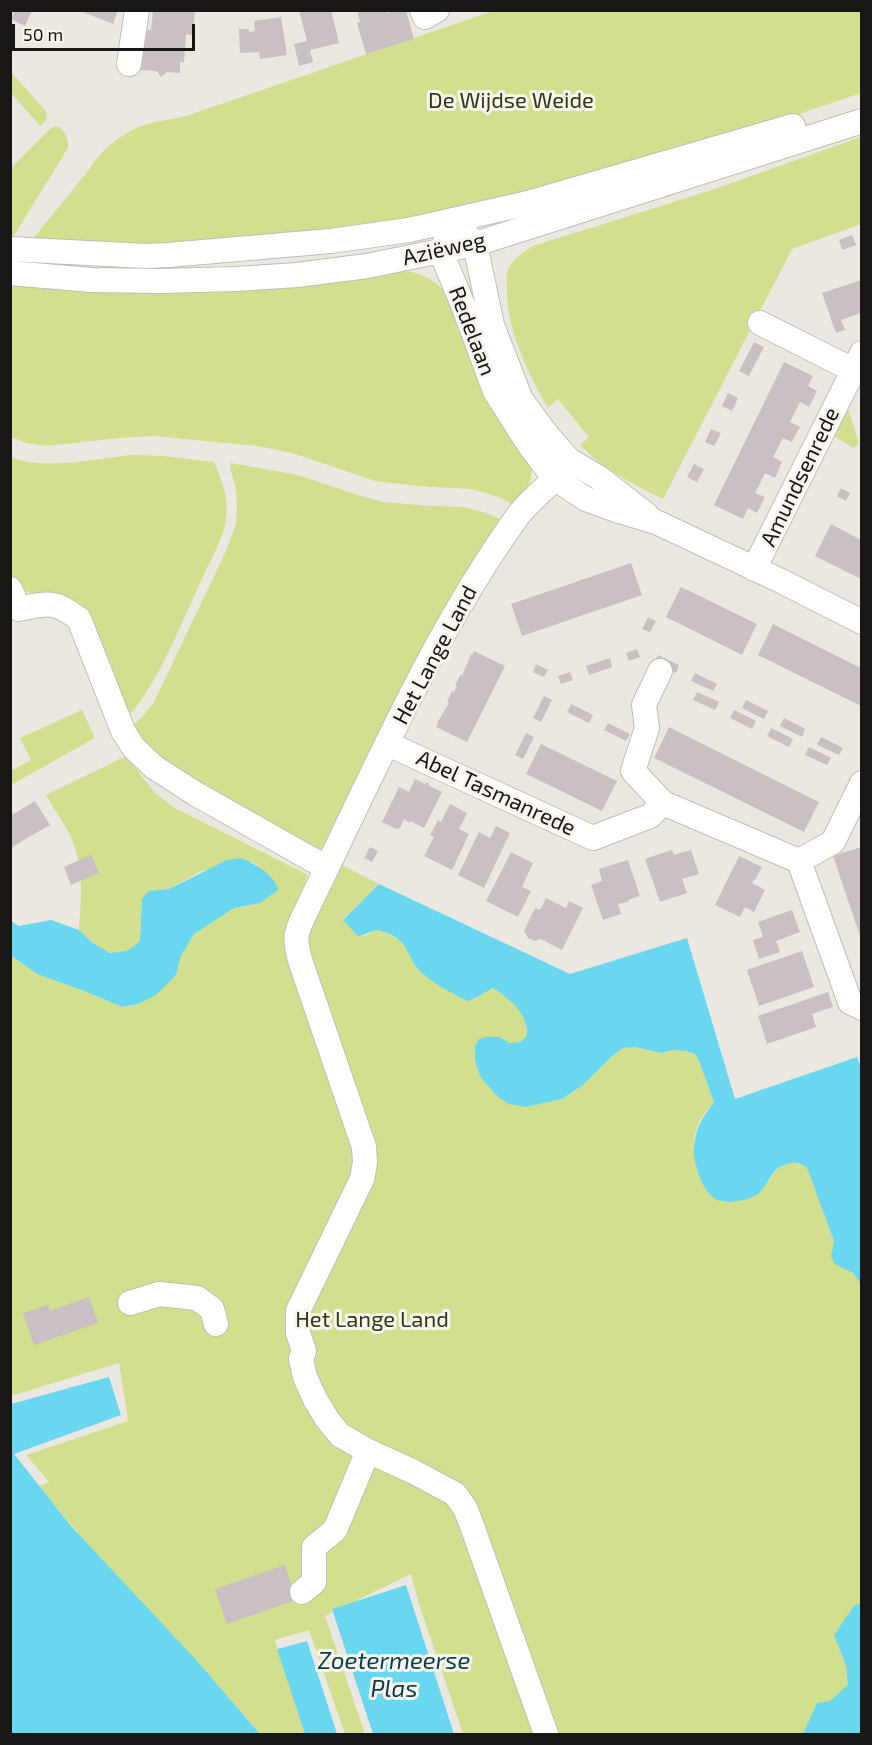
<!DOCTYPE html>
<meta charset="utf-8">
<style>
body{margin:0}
#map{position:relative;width:872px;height:1745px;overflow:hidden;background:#ebe8e1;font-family:"Exo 2",sans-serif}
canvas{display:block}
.frame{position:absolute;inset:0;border:12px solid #191715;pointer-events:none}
.scale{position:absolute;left:12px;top:24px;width:183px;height:27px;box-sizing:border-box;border:3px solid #191715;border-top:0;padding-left:8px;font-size:18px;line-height:21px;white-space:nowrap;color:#191715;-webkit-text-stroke:4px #f8f5ee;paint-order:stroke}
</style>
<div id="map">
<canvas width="872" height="1745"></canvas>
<div class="frame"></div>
<div class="scale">50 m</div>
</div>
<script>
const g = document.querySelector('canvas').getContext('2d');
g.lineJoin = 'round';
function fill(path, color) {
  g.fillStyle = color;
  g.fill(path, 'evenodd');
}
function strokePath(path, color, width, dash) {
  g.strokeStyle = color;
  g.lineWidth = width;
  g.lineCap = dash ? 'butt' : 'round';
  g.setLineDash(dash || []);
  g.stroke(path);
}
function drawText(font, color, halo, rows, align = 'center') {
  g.font = font + ' "Exo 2",sans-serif';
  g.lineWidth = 6;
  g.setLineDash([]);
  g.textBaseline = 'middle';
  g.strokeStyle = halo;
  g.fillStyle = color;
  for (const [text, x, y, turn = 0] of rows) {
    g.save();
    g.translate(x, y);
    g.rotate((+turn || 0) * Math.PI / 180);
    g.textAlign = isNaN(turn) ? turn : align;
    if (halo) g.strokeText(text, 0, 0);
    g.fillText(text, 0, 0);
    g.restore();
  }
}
const green = new Path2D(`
 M493 11H861V93L758 128 416 221 341 233 130 247 27 246 88 171C101 150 118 136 141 126 154 121 170 120 183 117Z
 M10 71 46 111C48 119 46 121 40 126L11 93Z
 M58 126C65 132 69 139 68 148L13 237 10 245V169L51 128Z
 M861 137V224L792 249 663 499C633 484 604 470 580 445L589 437 558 399 548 408C528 374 505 326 507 286 507 282 506 276 507 272 511 260 523 252 533 246L712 190Z
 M406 271C425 274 438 282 449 297L531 465C534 483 525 492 515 505L496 496 471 489 418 486 375 481 292 453 257 446 154 436 119 438 46 446 26 443 11 437 10 285 352 278Z
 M847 406 859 443 854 448 833 436Z
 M132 455 164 456 214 462C222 481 229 498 226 519 224 538 210 561 202 579 180 625 162 676 129 716L91 624 22 589 13 579 11 573V457C46 471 94 459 132 455Z
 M231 463 298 475 361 496 383 502 432 506 464 507 484 512 502 520 323 856 156 758 132 726 142 717 154 702 226 551 236 524 237 503 235 485 230 468Z
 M82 710 95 738 11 785V771L31 760 20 738Z
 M126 756 155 793 175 808 308 875 296 904 340 864 379 884 343 919 365 936 375 930 382 931 400 940 409 951 415 964 474 1000 482 993 493 988C510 998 529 1014 527 1036 516 1046 512 1045 499 1037L475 1061 482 1078 498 1097 526 1107 562 1099 583 1085 611 1057 623 1048 635 1047 661 1053 673 1050 686 1051 695 1054 699 1061 714 1102C710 1108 703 1114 700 1121 687 1146 696 1177 713 1197L768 1182C777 1165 790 1157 807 1168L834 1241 861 1263V1669L817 1734H463L419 1604 411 1574 325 1616 365 1734H345L309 1630 275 1640 305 1734H260C190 1649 108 1573 39 1486L49 1482 26 1455 128 1421 119 1363 11 1396 10 956 39 975 82 990 122 1007 138 1004 176 975 181 956 194 934 234 908 247 906 277 885 253 862 201 871 169 889 149 891 142 899 140 941C136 943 133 948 129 950 110 961 91 942 79 930 81 901 84 873 74 845 69 829 54 810 46 795Z`);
const water = new Path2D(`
 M240 858C253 862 276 876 278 890L260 903 234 908 194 934 181 956 176 975 156 995 138 1004 122 1007 82 990 39 975 11 956V921L19 926 51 920 79 930 94 944 110 953 127 951 140 941 142 899 149 891 169 889 227 860Z
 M379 884 570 974 687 938 735 1099 857 1057 862 1070 861 1284 853 1273 835 1264 831 1256 834 1241 807 1168C799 1162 791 1161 782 1166 770 1171 768 1186 758 1194 748 1201 724 1205 714 1198 702 1190 692 1160 694 1147 697 1124 701 1121 714 1102L699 1061 695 1054 686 1051 673 1050 661 1053 635 1047 623 1048 611 1057 583 1085 562 1099 526 1107 509 1104 498 1097 481 1078 475 1061V1046L479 1039 486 1037H499L510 1043 520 1042 527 1036C529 1014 509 998 493 988 484 992 477 999 467 1001 452 993 436 985 423 974 404 958 413 940 381 931 373 929 366 935 358 936L343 920Z
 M109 1377 121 1415 14 1454 71 1526 198 1662 260 1734H11V1404Z
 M406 1585 454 1734H373L332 1609Z
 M861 1603V1734H803L817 1703 830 1701 848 1685 846 1665 834 1635 854 1606Z
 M307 1641 337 1734H305L277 1649Z`);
const building = new Path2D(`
 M15 10H32L25 26 11 19Z
 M78 10H118L113 24Z
 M153 10H195L193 35 186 34 184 62H180V73L167 72 161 77 157 71 138 70 144 30H151Z
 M299 10H331L339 43 310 50 313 62 299 66 294 44 307 41Z
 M357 10H387V13L397 10H406L414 39 366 54 357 23 360 22Z
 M281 17 287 55 260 59 259 52 240 53 239 29H249V32L255 31 254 21Z
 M852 235 856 245 842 250 839 240Z
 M861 280V313L841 320 845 330 836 333 822 293Z
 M754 342 764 347 749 376 739 371Z
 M784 362 813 376 808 386 817 391 809 407 800 402 790 422 800 427 796 434 792 442 783 438 773 457 782 462 775 478 765 473 755 493 765 497 757 513 748 508 743 519 714 505Z
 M728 393 738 398 732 411 722 406Z
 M711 429 721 433 714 446 705 442Z
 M694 464 704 469 697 482 687 477Z
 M841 488 850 493 846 501 837 496Z
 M831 524 861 540V579L815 556Z
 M631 563 642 595 522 636 511 604Z
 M681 587 757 624 742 655 666 617Z
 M648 617 656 621 650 632 642 629Z
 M773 624 861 668V706L758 655Z
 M637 649 640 657 629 661 626 653Z
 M474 651 505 666 467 742 436 727 438 724 437 723 449 703 447 702 452 691 454 692 457 686 455 685 461 674 462 676 471 654 472 655Z
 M658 655 679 665 676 673 654 662Z
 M610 658 612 667 589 675 586 666Z
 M536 664 548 670 544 677 533 672Z
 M570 672 573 680 561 684 558 676Z
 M695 673 717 684 713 691 691 681Z
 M697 692 719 702 715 710 693 700Z
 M544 696 552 700 541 722 533 718Z
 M746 700 768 711 764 719 742 708Z
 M571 704 593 715 589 723 567 712Z
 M734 710 756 721 752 729 730 718Z
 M784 718 805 729 802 737 780 726Z
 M608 723 630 734 626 741 604 730Z
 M669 727 819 802 804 832 654 758Z
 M771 728 793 739 789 747 767 736Z
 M526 733 534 737 523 759 515 755Z
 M821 737 843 748 839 755 817 745Z
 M541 744 617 781 602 811 526 774Z
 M809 747 831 758 827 765 805 755Z
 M415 779 425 784 426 782 429 784 428 785 442 792 424 828 410 821 409 823 404 819 400 828 396 829 382 822 399 787 409 792Z
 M35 801 50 825 10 848V816Z
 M450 804 467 813 459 829 469 834 452 870 424 856 434 837 430 835 438 820 441 822Z
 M496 826 510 833 484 888 458 875 479 832 490 838Z
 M370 847 378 851 372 862 364 858Z
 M861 847V939L833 856Z
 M672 850 674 855 691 850 699 874 682 879 687 893 660 902 645 859Z
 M511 852 533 863 522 887 531 891 518 917 486 901Z
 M91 855 99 873 71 885 64 867Z
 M739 856 762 867 755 880 754 879 752 883 765 890 754 912 745 907 740 917 715 905Z
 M628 860 640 896 628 900V902L618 904 621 914 603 920 591 885 602 881 599 869Z
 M546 898 566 908 569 901 583 908 562 950 541 939 535 941 528 938 524 931 535 908 540 910Z
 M792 910 800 932 776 941 780 952 759 959 753 940 763 937 758 922Z
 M802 951 814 987 759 1006 747 970Z
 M828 992 833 1007 812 1014 816 1027 767 1044 758 1016Z
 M89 1297 98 1323 34 1345 23 1313 48 1305 50 1311Z
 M285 1565 296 1600 227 1624 215 1589Z`);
const minor = new Path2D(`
 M422 10 425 17 437 10
 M129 64 137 10
 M466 234 475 244 492 325 521 400 547 435 569 460 598 477 647 515
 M446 239 441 252 465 310 495 391 528 443 554 478 586 499 616 510 656 522 781 581 862 622
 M10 249 146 256 168 255 331 241 409 230 528 203 793 126
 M10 273 91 280 161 281 236 279 297 275 367 266 475 244 862 121
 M760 323 853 370
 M754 569 862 353
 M10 589 19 609C48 603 55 600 79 619L123 731 134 748 154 767 196 794 327 868
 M388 744 593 838 650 816 663 803 633 771 647 728 644 705 660 671
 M862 783 833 842 799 861 850 1002 862 1008
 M663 803 799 861
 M130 1303 159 1294 197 1298 212 1309 216 1324
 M302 1592 314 1582V1547L335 1530 368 1451
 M546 1734 471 1523 465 1508 455 1494 414 1472 368 1451 340 1435 327 1419 315 1399 305 1377 301 1359 304 1351 298 1333V1311L362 1179 365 1163 364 1147 301 963C292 934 297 931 309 905 373 774 432 636 517 517 528 502 543 491 555 478 560 472 564 466 569 460`);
const parkNames = [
 ["De Wijdse Weide",511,101],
 ["Het Lange Land",372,1320]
];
const streetNames = [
 ["Aziëweg",444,249,-13],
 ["Redelaan",472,331,69],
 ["Amundsenrede",800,477,-64],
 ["Het Lange Land",435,655,-62],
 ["Abel Tasmanrede",496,793,25]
];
const waterNames = [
 ["Zoetermeerse",394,1661],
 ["Plas",394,1689]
];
fill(green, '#d2df8e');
fill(water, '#68d7ef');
fill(building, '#c8c0c3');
strokePath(minor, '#c1beb7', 26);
strokePath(minor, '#fff', 24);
drawText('22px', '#323714', '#f8f5ee', parkNames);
drawText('22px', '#191715', '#f8f5ee', streetNames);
drawText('italic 24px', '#083d47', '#f8f5ee', waterNames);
</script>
